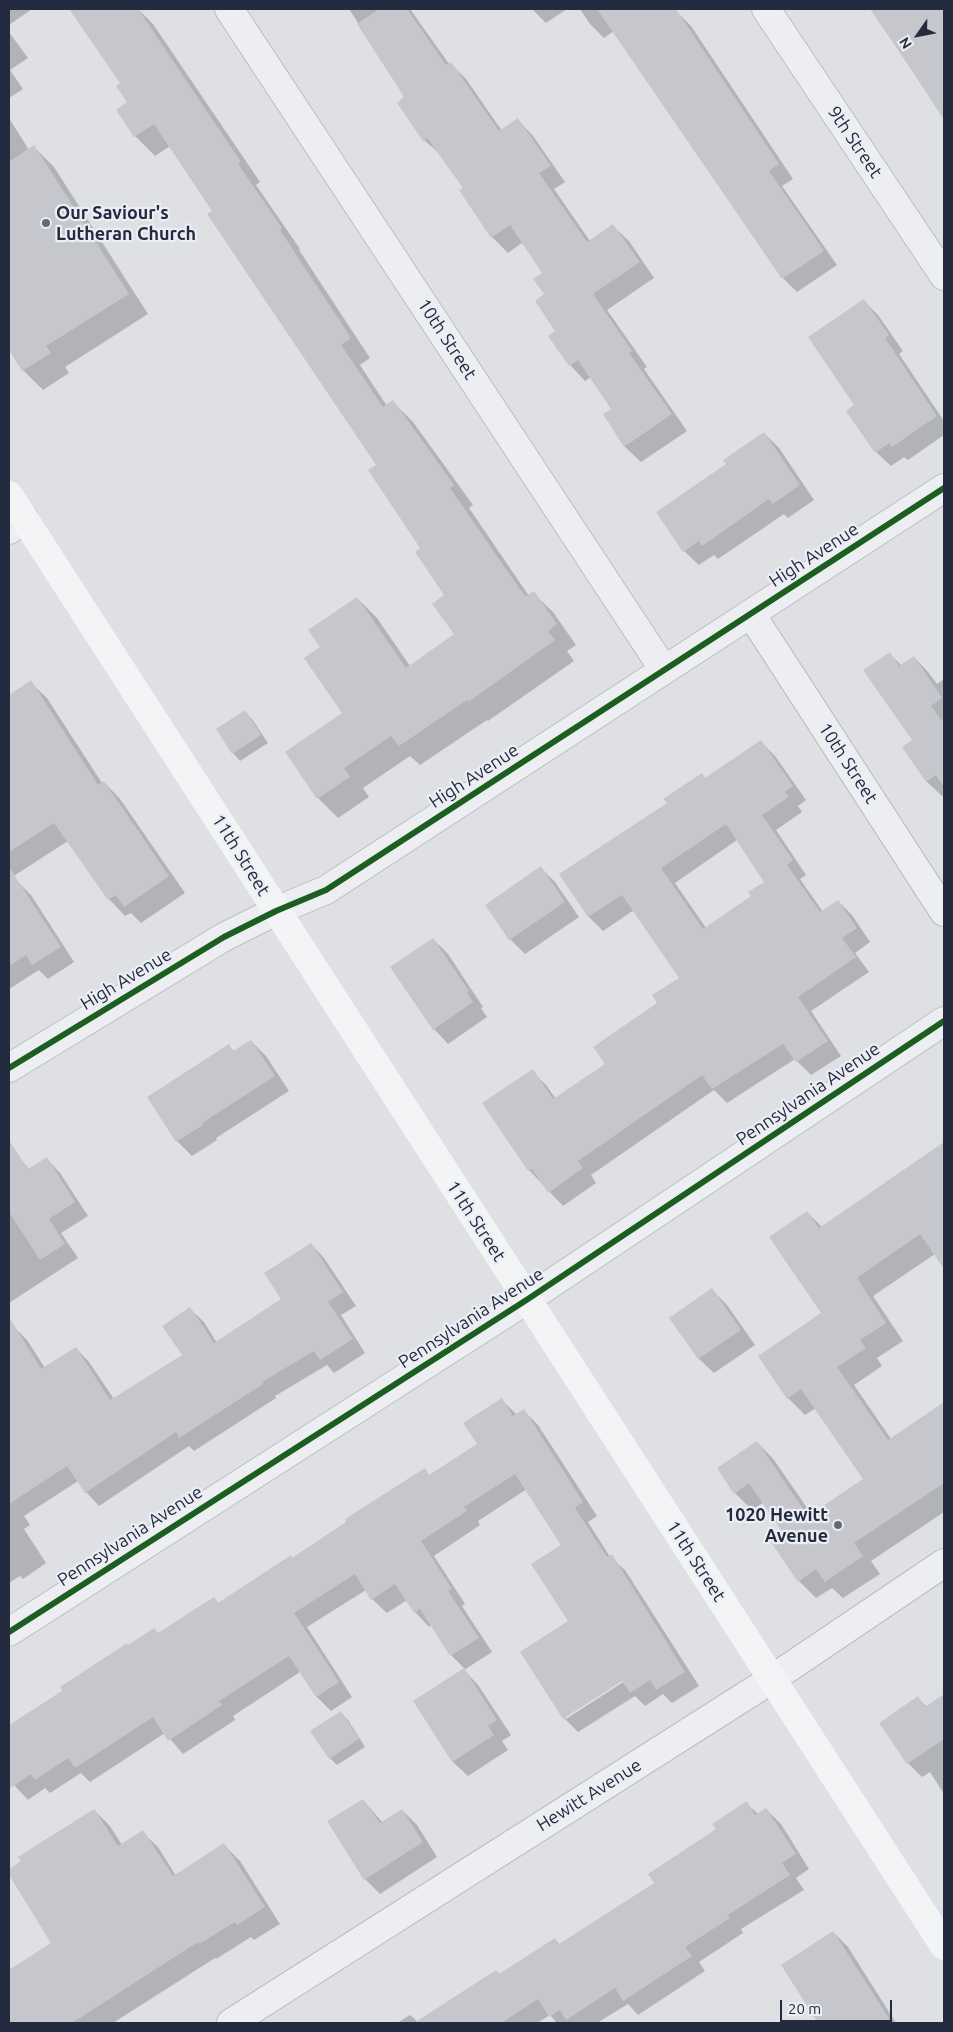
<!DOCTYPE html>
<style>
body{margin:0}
#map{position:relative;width:953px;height:2032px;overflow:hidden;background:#dfe0e4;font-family:Ubuntu,sans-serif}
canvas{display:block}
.frame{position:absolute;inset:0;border:10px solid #252b3e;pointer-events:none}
.north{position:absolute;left:893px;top:10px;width:50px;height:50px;-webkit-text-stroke:4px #ebeef5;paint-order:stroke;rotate:237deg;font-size:14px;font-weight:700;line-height:20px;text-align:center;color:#252b3e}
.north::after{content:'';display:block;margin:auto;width:18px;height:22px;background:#252b3e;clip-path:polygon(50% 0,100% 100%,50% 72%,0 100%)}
.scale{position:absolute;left:780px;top:2000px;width:112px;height:22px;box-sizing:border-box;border:2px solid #252b3e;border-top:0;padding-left:6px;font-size:15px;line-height:18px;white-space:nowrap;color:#252b3e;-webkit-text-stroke:4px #ebeef5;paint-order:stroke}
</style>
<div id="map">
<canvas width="953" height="2032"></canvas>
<div class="frame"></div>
<div class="north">N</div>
<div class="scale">20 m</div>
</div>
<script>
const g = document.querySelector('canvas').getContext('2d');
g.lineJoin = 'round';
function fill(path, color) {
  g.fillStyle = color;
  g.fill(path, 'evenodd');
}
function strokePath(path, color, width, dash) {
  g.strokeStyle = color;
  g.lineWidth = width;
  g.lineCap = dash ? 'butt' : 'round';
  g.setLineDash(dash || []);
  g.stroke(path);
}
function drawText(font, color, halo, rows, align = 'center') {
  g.font = font + ' Ubuntu,sans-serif';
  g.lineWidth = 4.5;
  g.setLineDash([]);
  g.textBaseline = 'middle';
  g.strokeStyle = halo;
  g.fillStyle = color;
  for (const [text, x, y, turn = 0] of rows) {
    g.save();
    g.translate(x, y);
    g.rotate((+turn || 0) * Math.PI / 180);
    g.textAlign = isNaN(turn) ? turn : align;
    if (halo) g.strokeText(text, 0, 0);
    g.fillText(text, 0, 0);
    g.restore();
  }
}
const shadow = new Path2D(`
 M9 9H32L9 25Z
 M90 9H138L153 24 260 182 256 185 300 249 299 250 370 358 360 365 387 406 393 402 413 422 473 505 469 508 529 596 533 593 553 612 576 645 567 651 574 661 488 721 487 720 420 765 410 756 363 788 369 797 338 818 318 798 286 752 344 713 322 648 357 598 377 618 410 666 455 635 446 596 378 465 170 146 155 156 135 136 129 103 121 84 77 18Z
 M349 9H410L449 64 450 63 466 79 502 131 518 120 533 136 565 182 554 189 590 241 613 226 629 241 654 278 607 310 647 367 644 369 687 431 641 462 625 447 605 415 612 410 591 377 585 381 570 365 546 295 543 273 523 242 508 253 492 237 465 188 441 155 424 140 404 94Z
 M532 9H567L546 23Z
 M580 9H654L663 22 677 12 691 26 793 179 782 186 837 265 797 292 783 278 614 31 604 38 590 24Z
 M871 9H944V113L933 102Z
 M9 32 28 58 10 70 23 89 9 98Z
 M9 118 29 150 34 147 54 167 148 314 65 367 69 373 43 390 23 370 9 348Z
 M864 301 878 315 903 351 899 354 944 421V435L908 460 904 457 891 466 876 452 856 405Z
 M764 433 779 448 814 500 788 518 784 514 718 559 714 555 699 565 684 551 728 464Z
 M889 653 902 666 914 657 928 672 937 684 944 679V795L942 796 927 782 904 747 914 741Z
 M30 682 47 698 102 783 104 782 120 799 185 893 141 923 131 913 125 916 109 899 68 841 9 879V696Z
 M245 712 252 719 268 743 240 761 233 753Z
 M761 742 775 756 806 800 798 806 802 812 776 830 806 875 800 879 823 912 838 901 852 915 870 942 855 953 869 972 811 1011 841 1056 811 1075 795 1059 727 1103 714 1090 591 1175 596 1183 563 1206 529 1170 484 1104 532 1071 546 1085 556 1099 607 1064 681 979 634 910 603 931 589 917 561 875ZM737 840 765 883 753 896 706 928 675 883Z
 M541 868 555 882 579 917 525 954 510 939 486 905Z
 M17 881 31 895 74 962 48 979 39 970 9 989V886Z
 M433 939 448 954 483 1007 481 1008 487 1017 448 1044 434 1029Z
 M251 1041 266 1056 289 1091 216 1138 217 1140 192 1156 177 1141 149 1098 229 1046 235 1052Z
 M944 1144V1266L935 1254 873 1296 903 1341 877 1358 882 1366 854 1385 891 1439 944 1403V1512L871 1561 880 1574 843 1598 832 1588 816 1598 799 1581 785 1534 763 1503 752 1510 735 1493 757 1442 774 1460 812 1515 865 1479 816 1408 805 1415 788 1398 822 1314 807 1212 822 1227Z
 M47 1159 60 1173 88 1216 61 1233 78 1258 9 1303V1169L22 1161 30 1170Z
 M311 1244 324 1258 356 1306 341 1315 365 1353 334 1373 327 1365 275 1396 276 1398 194 1451 189 1446 99 1506 86 1492 78 1481 24 1516 30 1525 24 1529 46 1563 23 1579 20 1576 9 1583V1390L16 1386 9 1374V1330L14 1327 27 1340 45 1368 76 1348 89 1362 114 1399 183 1355 190 1309 204 1322 217 1343 283 1300Z
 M712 1290 727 1305 755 1345 714 1373 699 1359 670 1318Z
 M502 1400 516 1414 524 1411 538 1425 597 1516 588 1522 610 1557 625 1570 699 1686 672 1703 663 1694 645 1706 635 1696 578 1732 564 1718 570 1621 562 1546 527 1489 478 1521 480 1525 434 1556 465 1604 462 1606 492 1652 464 1670 478 1685 511 1735 502 1741 508 1750 468 1776 453 1762 415 1701 465 1669 451 1655 432 1625 429 1627 415 1612 407 1600 387 1613 372 1599 366 1590 307 1627 352 1697 331 1711 317 1697 300 1672 233 1716 235 1720 183 1754 165 1733 90 1782 81 1773 50 1793 45 1788 28 1800 14 1785 9 1778V1727L128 1646 159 1634 214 1598 219 1604 292 1559 424 1470 430 1476 478 1445ZM627 1677 628 1679 566 1719V1716Z
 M944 1695V1794L930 1772 922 1777 908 1763 918 1698 927 1707Z
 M341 1713 348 1720 365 1747 337 1765 330 1758Z
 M363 1800 383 1823 402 1810 417 1825 437 1857 380 1894 365 1879Z
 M746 1803 758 1814 766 1809 781 1824 809 1869 796 1878 804 1890 741 1929 743 1933 699 1962 705 1971 638 2015 628 2004 597 2023H557L550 2015 537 2023H397L410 2015 418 2022 499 1975 555 1939 560 1945 655 1883Z
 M94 1810 110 1826 122 1845 142 1832 158 1847 176 1876 224 1845 240 1861 280 1924 254 1940 251 1937 216 1959 215 1958 113 2023H9V1970L53 1944 9 1873V1870Z
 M833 1932 848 1947 896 2023H819L782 1965Z`);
const building = new Path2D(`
 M69 9H138L241 162 238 164 282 228 280 230 351 338 341 345 383 407 393 400 454 485 450 488 519 588 526 596 534 591 557 624 548 631 555 640 468 702 467 700 399 746 391 736 344 768 350 777 317 799 285 752 342 713 304 658 320 647 308 630 357 597 406 668 454 634 432 604 444 595 415 552 420 548 368 470 376 465 207 214 212 211 154 124 134 137 116 110 127 102 116 86 120 83Z
 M379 9H407L446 65 451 62 499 131 518 118 551 166 539 173 587 242 613 224 640 262 593 294 632 351 629 353 672 414 624 447 603 414 611 409 578 360 569 366 548 336 555 331 535 301 544 294 533 279 542 273 510 225 491 238 459 190 463 188 427 138 423 141 397 103 403 98V95L357 24Z
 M597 9H676L779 164 769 171 824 251 782 279Z
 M870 9H944V120L909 66Z
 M34 145 129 294 46 346 51 353 22 371 9 350V162Z
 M864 299 889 335 885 338 937 416 892 447 889 443 875 453 846 411 854 405 808 337Z
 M764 432 800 485 773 504 769 499 702 546 699 541 683 552 656 512 726 464 723 460Z
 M890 652 899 666 914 656 942 698 931 706 941 720 944 718V787L936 775 926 782 902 747 912 740 863 670Z
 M31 680 98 785 104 781 169 876 124 907 116 895 108 900 54 823 9 852V695Z
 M245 710 261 735 232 754 216 729Z
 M761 740 793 786 785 792 789 797 762 815 793 860 787 865 820 912 838 900 857 928 842 938 856 957 798 997 828 1041 796 1062 783 1044 712 1089 702 1075 578 1161 583 1168 548 1193 532 1169 528 1171 482 1103 533 1069 553 1099 605 1064 593 1047 657 1003 652 995 679 978 622 895 588 917 559 874 667 803 663 799 702 773 705 778ZM726 824 764 882 748 892 751 896 703 929 661 868Z
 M541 866 565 902 509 940 485 905Z
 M9 867 61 947 32 965 26 955 9 966Z
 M433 938 469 991 467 993 473 1002 433 1030 390 967Z
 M251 1040 275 1076 202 1123 203 1125 176 1142 147 1097 229 1044 233 1051Z
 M9 1140 28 1169 47 1157 75 1202 49 1219 65 1244 40 1260 9 1212Z
 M944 1142V1269L920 1234 857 1278 886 1323 860 1340 866 1348 837 1367 888 1440 944 1402V1483L854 1543 863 1556 825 1582 816 1569 798 1582 771 1542 783 1533 749 1483 734 1494 717 1468 757 1441 808 1516 863 1479 801 1389 787 1399 758 1356 821 1313 769 1237 807 1211 819 1228Z
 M311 1243 343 1292 328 1302 353 1339 320 1360 314 1351 262 1382 263 1384 179 1438 176 1432 85 1493 67 1466 9 1504V1317L41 1369 76 1347 110 1400 182 1355 162 1326 190 1307 214 1343 281 1299 264 1273Z
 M712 1288 741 1330 698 1359 669 1318Z
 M502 1398 513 1416 524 1409 583 1502 575 1508 607 1557 612 1554 685 1672 656 1690 650 1680 630 1693 622 1681 563 1719 520 1652 568 1621 531 1564 561 1545 515 1474 464 1507 467 1511 421 1541 452 1589 448 1591 479 1638 450 1656 420 1609 414 1613 395 1584 371 1600 355 1574 294 1613 339 1682 316 1697 289 1656 219 1701 222 1705 168 1741 153 1717 75 1768 68 1758 35 1780 31 1774 9 1789V1725L62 1691 60 1687 127 1643 128 1645 154 1628 158 1633 214 1597 218 1603 291 1555 292 1558 346 1522 345 1519 425 1468 429 1475 477 1444 463 1423Z
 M464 1668 497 1720 488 1726 494 1735 452 1762 413 1701Z
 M944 1694V1739L907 1764 879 1723 918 1696 925 1707Z
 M341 1711 359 1739 329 1759 310 1731Z
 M363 1799 380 1823 402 1809 423 1842 364 1880 327 1821Z
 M747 1801 755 1815 766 1808 796 1854 782 1863 790 1875 728 1915 730 1918 685 1947 692 1956 623 2001 615 1988 566 2020 560 2010 549 2017 538 1999 501 2023H414L496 1970 499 1974 555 1938 559 1944 654 1883 648 1874 716 1829 712 1824Z
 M94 1809 118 1846 143 1830 173 1876 224 1843 265 1907 237 1925 235 1922 199 1944 198 1942 72 2023H9V1970L51 1943 9 1875V1869L21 1861 18 1857Z
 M833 1931 892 2023H818L781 1965Z`);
const minor = new Path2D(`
 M229 9 664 670
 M766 9 944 276
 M9 530 24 519
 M751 614 944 912
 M276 911 326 890 944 488
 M9 1632 528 1299 944 1021
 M231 2023 772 1679 944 1563`);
const tertiary = new Path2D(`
 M9 1068 224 937 276 911`);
const secondary = new Path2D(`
 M9 495 944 1946`);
const cycleway = new Path2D(`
 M9 1068 224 937 276 911 326 890 944 488
 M9 1632 528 1299 944 1021`);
const markers = [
 [46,223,5,"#666a78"],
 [838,1525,5,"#666a78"]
];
const streetNames = [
 ["9th Street",855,142,56],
 ["10th Street",447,339,57],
 ["High Avenue",814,555,-33],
 ["10th Street",848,763,57],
 ["High Avenue",474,776,-33],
 ["11th Street",241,855,58],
 ["High Avenue",126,979,-31],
 ["Pennsylvania Avenue",808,1094,-34],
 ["11th Street",476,1221,57],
 ["Pennsylvania Avenue",471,1318,-33],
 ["Pennsylvania Avenue",130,1536,-33],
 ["11th Street",696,1561,57],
 ["Hewitt Avenue",589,1795,-32]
];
const poiNames = [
 ["Our Saviour's",56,213],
 ["Lutheran Church",56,234],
 ["1020 Hewitt",828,1515,"right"],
 ["Avenue",828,1536,"right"]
];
fill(shadow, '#0003');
fill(building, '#c6c7cc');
strokePath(minor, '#bcbdc2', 30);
strokePath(tertiary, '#bcbdc2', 30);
strokePath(minor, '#edeef1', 28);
strokePath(tertiary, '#edeef1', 28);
strokePath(secondary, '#f3f4f5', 28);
strokePath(cycleway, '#1b5e20', 6);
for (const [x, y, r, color] of markers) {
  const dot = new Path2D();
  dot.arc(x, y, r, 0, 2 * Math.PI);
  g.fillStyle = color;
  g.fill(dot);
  strokePath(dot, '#ebeef5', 2);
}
drawText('18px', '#252b3e', '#ebeef5', streetNames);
drawText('bold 18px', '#252b3e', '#ebeef5', poiNames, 'left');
</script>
